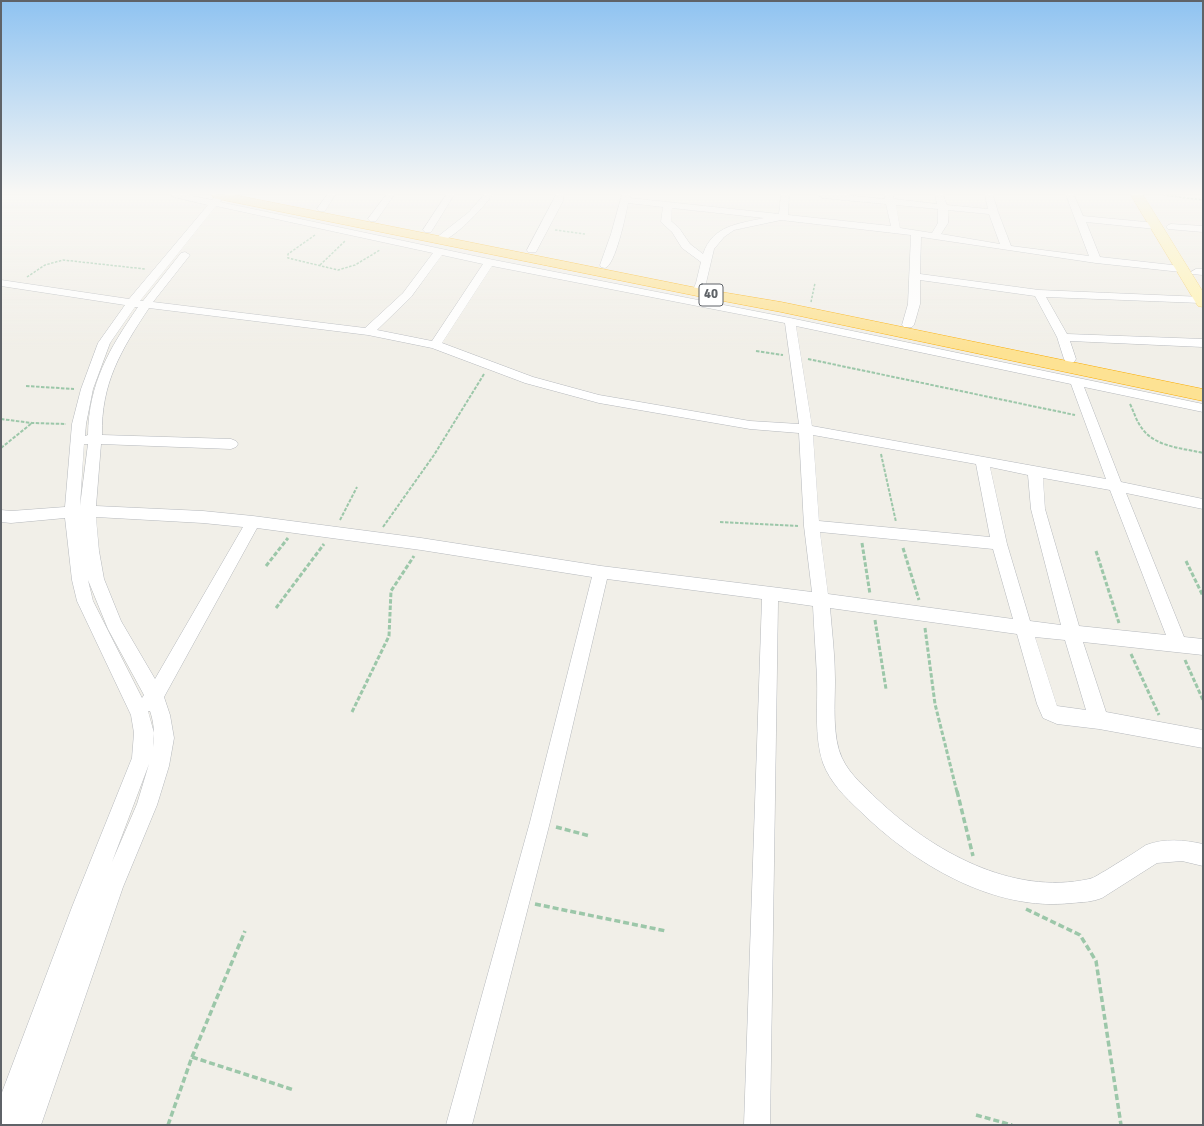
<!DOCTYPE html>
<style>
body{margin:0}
#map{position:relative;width:1204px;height:1126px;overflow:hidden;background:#f1efe8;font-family:Signika,sans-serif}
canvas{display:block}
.frame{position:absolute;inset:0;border:2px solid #5f6368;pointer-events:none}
</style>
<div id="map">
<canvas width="1204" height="1126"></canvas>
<div class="frame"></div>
</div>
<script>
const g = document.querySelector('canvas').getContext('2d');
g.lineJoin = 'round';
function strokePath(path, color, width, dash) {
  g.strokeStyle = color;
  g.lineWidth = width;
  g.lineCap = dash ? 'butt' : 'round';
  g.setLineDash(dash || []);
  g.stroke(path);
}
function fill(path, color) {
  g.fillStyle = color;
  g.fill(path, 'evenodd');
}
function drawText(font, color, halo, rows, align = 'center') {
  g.font = font + ' Signika,sans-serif';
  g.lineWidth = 4;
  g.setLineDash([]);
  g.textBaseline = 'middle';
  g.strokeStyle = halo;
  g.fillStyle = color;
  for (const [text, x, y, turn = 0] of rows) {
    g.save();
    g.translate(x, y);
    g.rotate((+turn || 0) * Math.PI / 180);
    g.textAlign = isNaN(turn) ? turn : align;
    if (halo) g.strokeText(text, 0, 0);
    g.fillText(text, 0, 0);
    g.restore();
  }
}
const pathFar3 = new Path2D(`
 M1163 195 1203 200
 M555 230 585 234
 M315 235 288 254V258L338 270 355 265 380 250
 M320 265 345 241
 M27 277 45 265 63 260 145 269
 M811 302 815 283`);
const pathFar2 = new Path2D(`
 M756 351 783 355
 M808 359 1075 415
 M26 386 74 389
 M1130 404C1134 412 1136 420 1141 427 1154 447 1182 448 1203 453
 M1 419 32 423 66 424
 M1 448 32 423
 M881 454 896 522
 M340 520 357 487
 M720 522 798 526
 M383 527 434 455 484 374`);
const pathFar1 = new Path2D(`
 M862 543 870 594
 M903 548 919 600
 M1096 551 1119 623
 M1186 561 1203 596
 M266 566 288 538
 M276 608 324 544
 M875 620 886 689
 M925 628 935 704 957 792
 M1131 654 1159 715
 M1185 660 1203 700
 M352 712 389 636 391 591 414 556`);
const path = new Path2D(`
 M957 791 973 856
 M556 827 590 836
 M535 904 666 931
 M1026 909 1080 935 1096 961 1121 1125
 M192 1057 294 1090
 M976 1115 1012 1125
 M168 1125 192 1057 245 931`);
const minor = new Path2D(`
 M172 195H188L212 200 216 195H225L220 202 489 259 790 318 1203 404V412L1084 387 1121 482 1203 499V509L1126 493 1184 637 1203 639V655L1083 642 1106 712 1203 730V748L1099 729 1057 724 1043 718 1037 704 1017 634 830 608C832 632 835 656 835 680 835 703 832 737 842 758 850 775 865 787 877 799 932 851 1012 896 1089 879 1095 878 1100 873 1105 871 1119 862 1133 854 1146 845 1165 838 1184 840 1203 844V866L1182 861 1157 863 1102 898C1092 902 1083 902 1072 903 994 912 914 864 860 811 845 797 830 782 823 763 814 736 818 706 817 678 816 654 814 630 813 606L778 601 770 1125H744L762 599 607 579 550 822 472 1125H446L530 822 592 577 421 550 257 528 164 697 170 715 174 738 169 766 157 805 123 887 41 1125H1V1095L72 907 132 758 134 733 131 715 77 601 72 580 65 518 11 523 1 522V510L11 511 65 507 72 424 81 389 98 343 125 305 1 286V280L129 299 208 205 173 197ZM216 206 433 253 403 293 365 328 153 302 190 255 185 252 181 253 143 301H140ZM442 255 483 264 432 341 377 330 411 297ZM492 266 785 323 799 424 750 421 599 395 533 377 442 343ZM135 307H138C109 349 89 383 88 435L85 436 86 424 93 389 110 343ZM149 308 368 335 432 348 525 383 599 403 750 429 799 433 804 526 812 592 601 566 421 538 253 516 203 511 96 506 101 444 231 449 236 447 238 444 236 441 231 439 102 435C101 383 121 350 149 308ZM796 326 1071 384 1106 479 812 426ZM813 435 976 464 990 537 819 521ZM84 444H88L80 506ZM990 467 1028 475 1031 509 1061 625 1030 621 1007 544ZM1043 478 1110 490 1166 635 1079 626 1045 509ZM96 517 203 523 243 527 155 679 121 621 104 579 99 551ZM820 532 993 549 1013 619 828 594ZM88 580 108 629 144 695 142 698 93 601ZM1035 637 1065 640 1086 710 1057 706ZM148 711H150C154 722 155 736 153 747L154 733ZM149 764 137 804 112 862Z
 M327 195H335L325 211H319L317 209Z
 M386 195H394L376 221H370L368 219Z
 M446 195H454L431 232H425L423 230Z
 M484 195H492C485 206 449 245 436 242L434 240 436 238 469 212Z
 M556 195H564L563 201 537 250 536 252H528L527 250Z
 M622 195H630V198L779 214 781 195H789L788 215 891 226 886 204 822 198 818 195H847L885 199V195H893L894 199 937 204 935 195H943L947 205 988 209 985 195H993L998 212 1011 246 1089 256 1066 195H1074L1083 216 1156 223 1161 226 1156 229 1086 222 1100 257 1181 266 1186 269 1181 272 1096 263 921 237 920 274 1039 290 1203 297V303H1201L1046 297 1067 334 1203 339V347L1070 341 1076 359 1074 362H1066L1064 359 1057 337 1035 296 920 280V304L914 325 912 327H904L902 325 908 304 911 235 781 220 734 230 724 237 714 249 706 283 701 294 697 295 693 294 692 292 696 283 701 262 682 248 672 232 661 222 663 207 628 203C626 215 615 266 605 268L601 267 600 265 611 234ZM896 205 938 209V223L932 233 900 228ZM672 208 764 218C738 224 713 225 703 254L690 244 679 228 671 221ZM948 210 989 214 1000 244 941 234 948 223Z
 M1171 224 1203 226V232L1168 229 1166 227 1168 225Z
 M1196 269H1203V275L1192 274 1191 272Z`);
const major = new Path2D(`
 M1131 195H1143L1203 292V307L1198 306 1196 303Z`);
const highway = new Path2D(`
 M212 195H235L697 288 781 302 1203 389V401L781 312 697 296 218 199 214 198Z`);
const shields = [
 [711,295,24]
];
const shieldNames = [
 ["40",711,295]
];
strokePath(minor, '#b5b8bc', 1);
strokePath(major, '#f2c960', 1);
strokePath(highway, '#f9ab00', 1);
strokePath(pathFar3, '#9cc7a9', 1.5, [2.5, 1.5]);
strokePath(pathFar2, '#9cc7a9', 2, [3.5, 1.5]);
strokePath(pathFar1, '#9cc7a9', 3, [4.5, 2]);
strokePath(path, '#9cc7a9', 3.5, [6, 3]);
fill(minor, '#fff');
fill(major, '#fff2af');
fill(highway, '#fde293');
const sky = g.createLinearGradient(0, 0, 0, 352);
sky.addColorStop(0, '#8fc3f1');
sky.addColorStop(0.55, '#f9f8f5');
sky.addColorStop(1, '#f9f8f500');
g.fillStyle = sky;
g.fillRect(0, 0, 1204, 352);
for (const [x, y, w] of shields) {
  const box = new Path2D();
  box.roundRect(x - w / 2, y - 11, w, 22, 3);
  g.fillStyle = '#fff';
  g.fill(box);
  strokePath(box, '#5f6368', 1);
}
drawText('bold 13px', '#5f6368', null, shieldNames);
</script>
